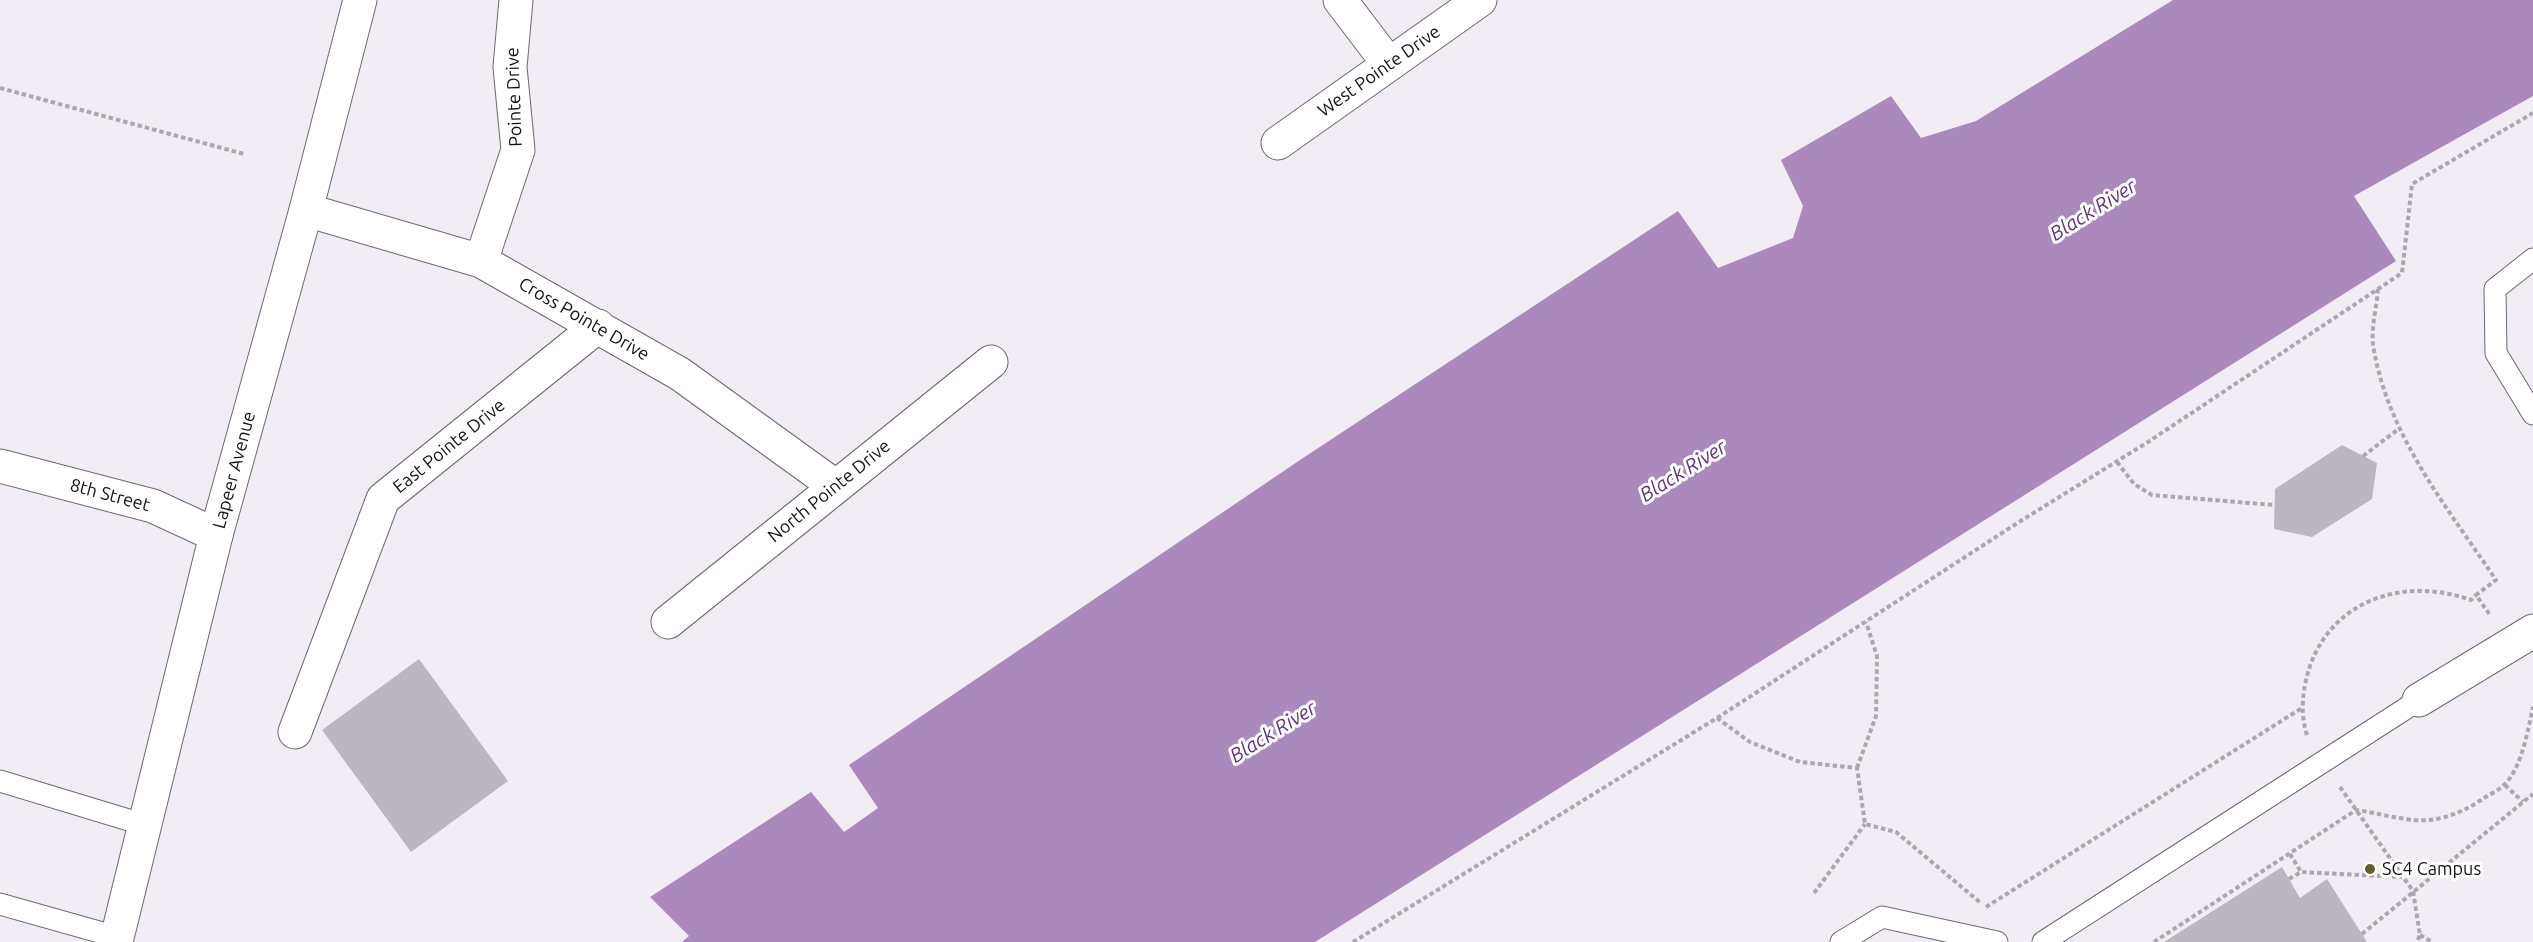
<!DOCTYPE html>
<style>
body{margin:0}
canvas{display:block;background:#f2ecf5}
</style>
<canvas width="2533" height="942"></canvas>
<script>
const g = document.querySelector('canvas').getContext('2d');
g.lineJoin = 'round';
function fill(path, color) {
  g.fillStyle = color;
  g.fill(path, 'evenodd');
}
function strokePath(path, color, width, dash) {
  g.strokeStyle = color;
  g.lineWidth = width;
  g.lineCap = dash ? 'butt' : 'round';
  g.setLineDash(dash || []);
  g.stroke(path);
}
function drawText(font, color, halo, rows, align = 'center') {
  g.font = font + ' Ubuntu,sans-serif';
  g.lineWidth = 6;
  g.setLineDash([]);
  g.textBaseline = 'middle';
  g.strokeStyle = halo;
  g.fillStyle = color;
  for (const [text, x, y, turn = 0] of rows) {
    g.save();
    g.translate(x, y);
    g.rotate((+turn || 0) * Math.PI / 180);
    g.textAlign = isNaN(turn) ? turn : align;
    if (halo) g.strokeText(text, 0, 0);
    g.fillText(text, 0, 0);
    g.restore();
  }
}
const water = new Path2D(`
 M2173 0H2533V96L2354 196 2396 261 1315 942H682L689 936 650 897 811 792 844 832 878 808 849 765 1303 458 1678 211 1718 268 1793 238 1803 206 1781 160 1891 96 1921 138 1976 121Z`);
const building = new Path2D(`
 M2342 445 2377 463 2372 499 2312 537 2274 529 2275 489Z
 M419 659 508 781 411 852 322 730Z
 M2282 867 2300 898 2327 879 2367 942H2164Z`);
const path = new Path2D(`
 M0 88 244 154
 M2378 289C2377 306 2371 327 2373 344 2386 433 2447 507 2496 580L2476 595 2490 615
 M2363 456 2400 428
 M2117 462 2134 484 2152 495 2274 505
 M1717 718 1750 742 1800 762 1857 768 1865 824 1896 832 1982 904
 M2307 735C2301 717 2302 698 2306 680 2324 602 2401 575 2471 600L2476 595
 M1857 768 1876 716 1877 656 1866 622
 M2505 785 2523 802
 M2340 787 2413 891 2420 935 2417 942
 M2290 854 2301 872
 M2289 879 2301 872 2402 877
 M1814 893 1865 824
 M1986 907 2302 708
 M2362 934 2533 794
 M2420 935 2432 942
 M1353 942 1717 718 2019 522 2148 442 2402 273 2412 184 2533 113
 M2154 942 2356 810C2380 813 2405 822 2430 820 2448 818 2466 810 2481 800 2488 795 2498 791 2504 785 2522 768 2528 729 2533 707`);
const service = new Path2D(`
 M2533 259 2495 289 2496 353 2533 414
 M0 781 145 825
 M0 904 117 937
 M1841 942 1882 917 1997 942
 M2043 942 2419 700`);
const minor = new Path2D(`
 M1340 0 1388 63
 M1278 143 1480 0
 M306 210 481 261 680 374 835 486
 M481 261 518 150 510 67 516 0
 M0 466 153 506 216 535
 M668 622 991 362
 M2419 700 2533 631
 M295 732 383 499 598 326`);
const secondary = new Path2D(`
 M116 942 216 535 306 210 360 0`);
const markers = [
 [2370,869,6,"#635f2b"]
];
const streetNames = [
 ["West Pointe Drive",1379,71,-35],
 ["Pointe Drive",514,97,-92],
 ["Cross Pointe Drive",584,319,30],
 ["East Pointe Drive",449,446,-39],
 ["Lapeer Avenue",234,470,-75],
 ["North Pointe Drive",829,491,-39],
 ["8th Street",110,495,15]
];
const poiNames = [
 ["SC4 Campus",2382,869]
];
const waterNames = [
 ["Black River",2093,210,-32],
 ["Black River",1683,471,-32],
 ["Black River",1273,732,-32]
];
fill(water, '#ac89bd');
fill(building, '#bcb6bf');
strokePath(service, '#6e6970', 23);
strokePath(minor, '#6e6970', 35);
strokePath(secondary, '#6e6970', 35);
strokePath(path, '#aca7ae', 4, [4.5, 3]);
strokePath(service, '#fff', 21);
strokePath(minor, '#fff', 33);
strokePath(secondary, '#fff', 33);
for (const [x, y, r, color] of markers) {
  const dot = new Path2D();
  dot.arc(x, y, r, 0, 2 * Math.PI);
  g.fillStyle = color;
  g.fill(dot);
  strokePath(dot, '#fff', 2);
}
drawText('18px', '#131114', '#fff', streetNames);
drawText('18px', '#131114', '#fff', poiNames, 'left');
drawText('italic 20px', '#603273', '#fff', waterNames);
</script>
